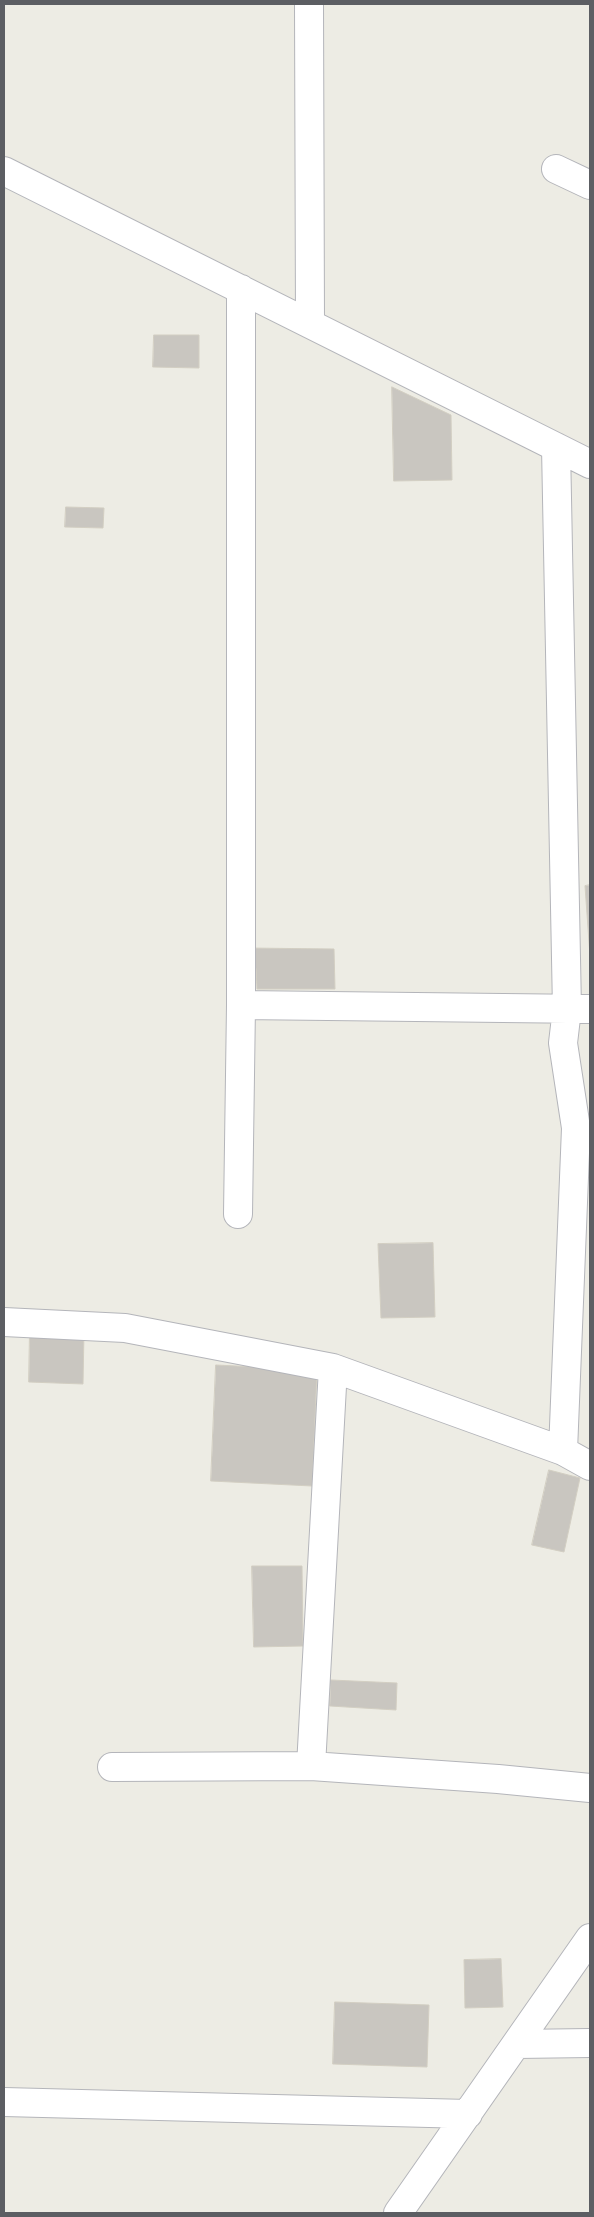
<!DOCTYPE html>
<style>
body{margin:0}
#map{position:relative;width:594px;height:2217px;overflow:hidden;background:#edece4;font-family:Arial,sans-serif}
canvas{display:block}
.frame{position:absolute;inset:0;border:5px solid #5c5e63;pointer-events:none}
</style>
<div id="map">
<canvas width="594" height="2217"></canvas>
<div class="frame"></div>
</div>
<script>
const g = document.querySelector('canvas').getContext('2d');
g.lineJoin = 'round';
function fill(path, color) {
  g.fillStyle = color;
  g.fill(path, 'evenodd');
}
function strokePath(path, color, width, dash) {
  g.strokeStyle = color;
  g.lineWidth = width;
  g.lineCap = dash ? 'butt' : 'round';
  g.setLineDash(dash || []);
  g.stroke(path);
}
const building = new Path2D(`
 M154 335H199V368L153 367Z
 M392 387 451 415 452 480 394 481Z
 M66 507 104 508 103 528 65 527Z
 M590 885V956L585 886Z
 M246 948 334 949 335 989H257L256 968H246Z
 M433 1243 435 1317 381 1318 378 1244Z
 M30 1329 84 1331 83 1384 29 1382Z
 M216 1365 317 1370 312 1486 211 1481Z
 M549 1470 580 1478 564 1552 532 1545Z
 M252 1566H302L303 1646 254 1647Z
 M331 1680 397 1683 396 1710 330 1706Z
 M501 1959 503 2007 465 2008 464 1960Z
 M335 2002 429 2005 427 2067 333 2064Z`);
const minor = new Path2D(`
 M309 4 310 323
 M556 169 590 185
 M4 171 590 464
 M556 447 567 1009 563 1043 576 1128 563 1451
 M241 1005 590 1009
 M238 1214 241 1005V289
 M4 1322 125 1328 333 1368 563 1451 590 1466
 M311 1766 333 1368
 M112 1767 311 1766 498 1779 590 1788
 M517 2044 590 2043
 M4 2102 468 2114
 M398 2213 590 1938`);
fill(building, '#c9c6c0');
strokePath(building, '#d2cec2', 1);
strokePath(minor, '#b4b5ba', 30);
strokePath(minor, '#fff', 28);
</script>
